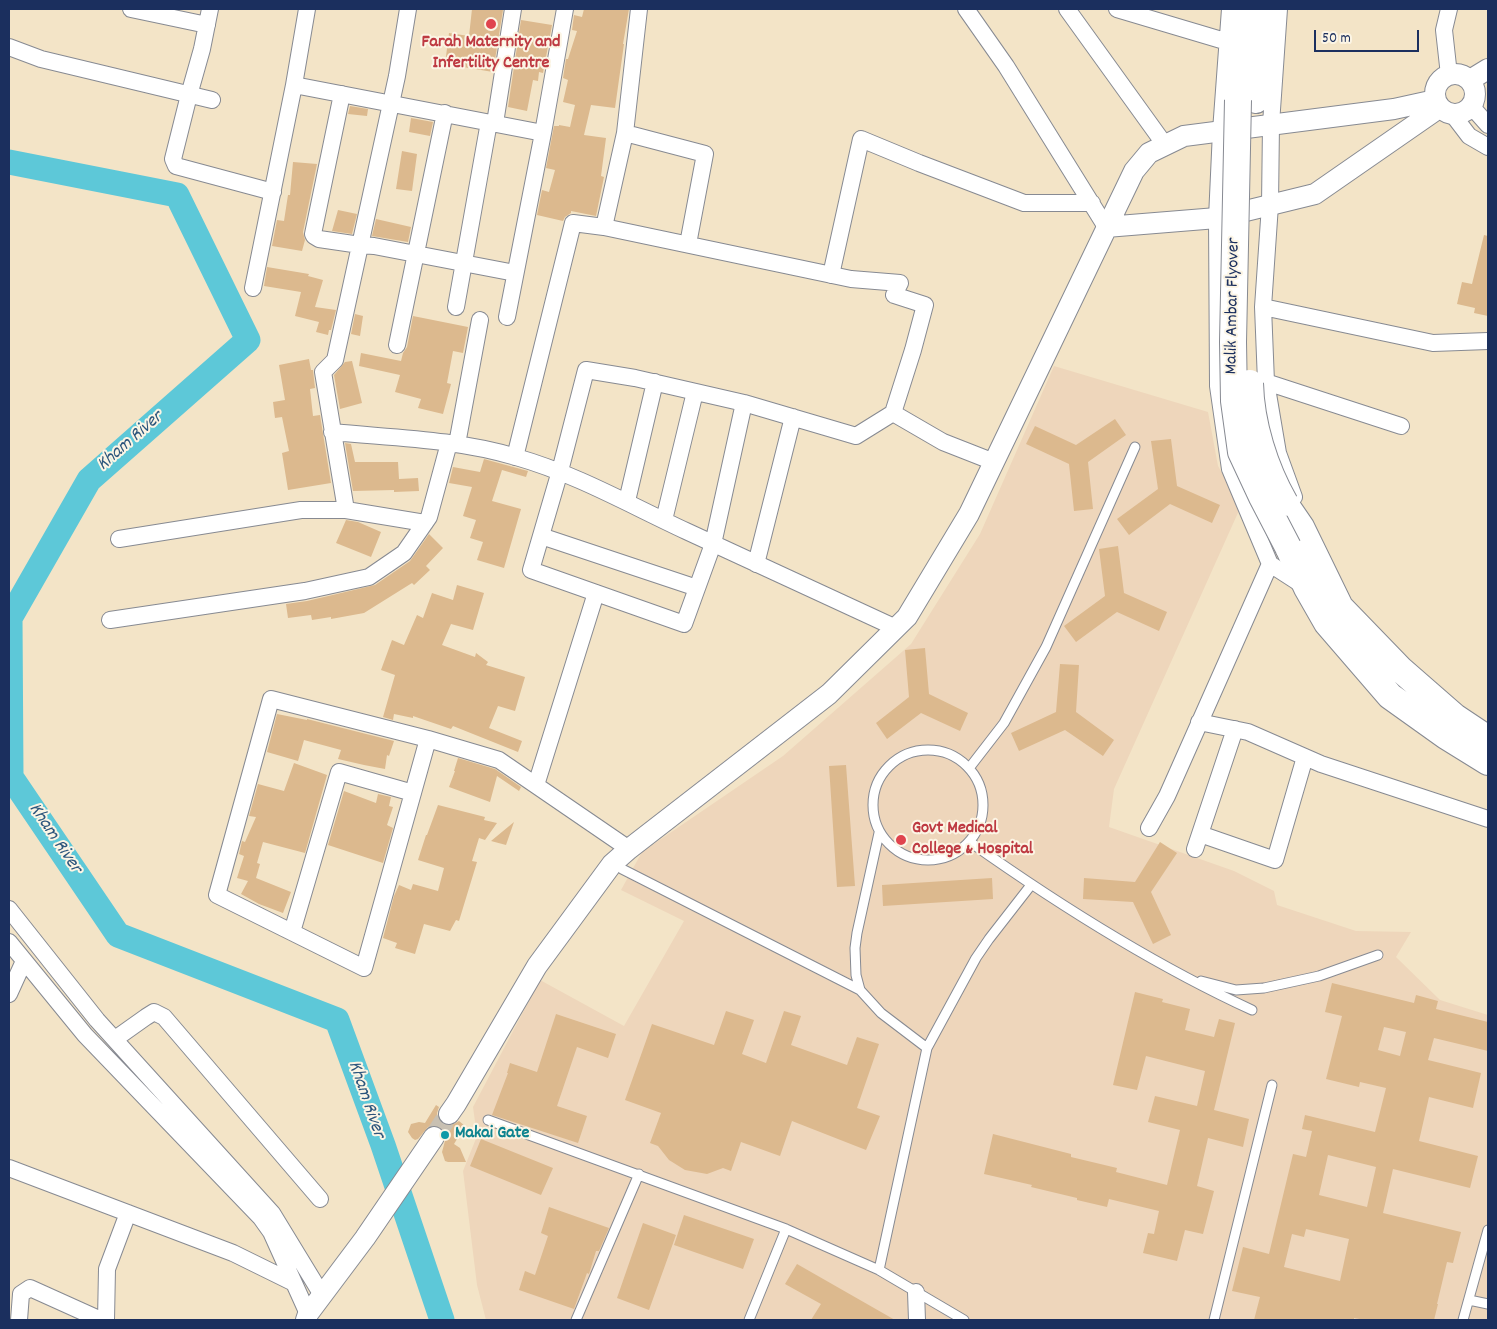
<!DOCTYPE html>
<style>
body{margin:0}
#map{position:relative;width:1497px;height:1329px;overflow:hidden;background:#f3e4c7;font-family:Dekko,sans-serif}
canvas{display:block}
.frame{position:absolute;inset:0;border:10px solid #1b2f5e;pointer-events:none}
.scale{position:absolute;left:1314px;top:30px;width:105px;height:22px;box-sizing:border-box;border:2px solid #1b2f5e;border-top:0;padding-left:6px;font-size:15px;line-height:18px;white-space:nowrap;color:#1b2f5e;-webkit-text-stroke:4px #fcf5e5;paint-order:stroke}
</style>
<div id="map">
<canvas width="1497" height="1329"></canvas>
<div class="frame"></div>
<div class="scale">50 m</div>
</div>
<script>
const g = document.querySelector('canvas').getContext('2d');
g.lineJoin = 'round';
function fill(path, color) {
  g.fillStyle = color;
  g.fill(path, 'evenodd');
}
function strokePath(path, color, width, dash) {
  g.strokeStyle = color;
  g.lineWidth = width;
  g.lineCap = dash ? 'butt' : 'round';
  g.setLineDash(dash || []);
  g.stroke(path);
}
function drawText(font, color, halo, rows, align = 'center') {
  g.font = font + ' Dekko,sans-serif';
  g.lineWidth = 4;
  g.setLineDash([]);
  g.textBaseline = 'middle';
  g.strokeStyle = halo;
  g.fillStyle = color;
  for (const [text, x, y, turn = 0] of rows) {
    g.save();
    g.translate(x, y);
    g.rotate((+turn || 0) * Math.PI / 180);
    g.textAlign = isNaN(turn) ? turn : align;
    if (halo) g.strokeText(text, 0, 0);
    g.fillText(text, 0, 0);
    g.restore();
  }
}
const built = new Path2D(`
 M1054 366 1208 412 1218 466 1241 506 1114 789 1109 827 1234 871 1274 891 1277 905 1356 931 1411 932 1396 957 1440 1000 1488 1015V1320H486L477 1285 463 1171 477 1136 473 1107 540 980 624 1026 684 921 621 890 642 852 783 756 911 644 980 534Z`);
const river = new Path2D(`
 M9 162 177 195 248 340 89 480 10 618 11 777 118 935 337 1020 383 1145 442 1320`);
const building = new Path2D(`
 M472 9 503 10 493 72 445 64 449 33 469 36Z
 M584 9H629L623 44H624L615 108 591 105 584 135 606 138 601 176 604 177 596 216 571 211V213L565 217 563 221 537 215 542 190 549 192 555 170 546 168 554 126H559V125L570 127 575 105 563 102 568 80 563 78 566 59H568L577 31 572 30 574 15 582 17Z
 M521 20 552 25 543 73 539 72 538 81 533 80 527 111 508 107Z
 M350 106 368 109 367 116 348 114Z
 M411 118 433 122 430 136 409 132Z
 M402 151 417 154 412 191 396 189Z
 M293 162 317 164 303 232 305 240 302 251 272 246 277 220 284 221 288 195H290Z
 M338 210 357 214 352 234 332 231Z
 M376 219 411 227 408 242 372 236Z
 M1484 235 1488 236V316L1474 313 1475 308 1457 304 1462 282 1472 284Z
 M267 267 309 274 308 276 323 280 315 307 336 310 331 330H329L328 335 316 332 319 322 295 316 301 292 264 286Z
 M355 314 363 316 360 336 351 334Z
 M413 316 468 327 463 353 453 351 447 383 451 384 443 414 418 408 421 399 395 392 400 375 359 366 361 353 401 361 403 353 407 347Z
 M309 359 311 370H313L315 388 310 389 313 416 320 415 331 483 288 490 282 453 289 451 282 417 275 418 273 402 285 400 279 365Z
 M352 361 362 403 340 409 334 375 345 362Z
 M1115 419 1126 435 1088 462 1093 509 1074 511 1069 464 1026 444 1035 426 1076 445Z
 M1171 439 1177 486 1220 505 1212 523 1170 504 1129 535 1117 519 1158 489 1151 441Z
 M345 443 351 444 355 462H398L399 479 418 478 419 491 394 492V490L353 491Z
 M484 459 528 471 526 477 502 470 492 501 521 509 504 568 477 560 483 542 470 538 476 520 463 516 472 487 449 483 453 467 480 472Z
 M346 520 358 522 381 532 371 557 336 543Z
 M429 534 443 548 426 566 430 570 414 585 412 583 364 613 331 619V617L312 620 311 615 288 618 286 604 307 601 375 585 410 561Z
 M1118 546 1124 593 1167 612 1159 631 1117 612 1076 642 1064 626 1105 596 1099 549Z
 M457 585 484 593 473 630 451 624 442 645 475 657 476 653 488 662 486 665 525 677 515 711 498 706 489 728 522 741 518 752 453 726 451 729 413 716V718L394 714 393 720 383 717 395 675 381 670 392 640 404 645 417 615 423 618 432 593 453 600Z
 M925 648 929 694 968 713 960 731 921 713 887 739 876 723 909 697 905 650Z
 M1060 664 1079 665 1076 712 1114 740 1103 756 1065 730 1019 751 1011 733 1056 712Z
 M277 714 307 720V719L394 741 389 756 387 755 385 769 364 765 338 759 341 750 304 740 298 761 267 752Z
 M458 758 495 769 521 787 519 791 497 776 490 802 449 787 455 771H454Z
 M294 763 327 775 305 853 263 842 257 863 260 864 256 878 291 892 283 913 259 904 241 894 248 881 237 878 244 856 239 854 242 841 245 842 256 817 249 816 258 784 284 791Z
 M846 765 855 886 837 887 829 766Z
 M344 791 376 803 378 794 391 797 389 806 393 807 387 825 393 828 383 863 328 845Z
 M438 805 485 817 484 820 497 823 485 840 479 838 472 861 477 862 459 921 456 920 450 931 424 924 415 954 395 948 397 943 383 938 394 896 399 885 411 890 413 884 438 891 444 868 418 860 426 835H427Z
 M514 822 506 845 491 841Z
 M1160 842 1177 853 1151 892 1171 935 1153 944 1133 902 1083 899 1084 878 1135 882Z
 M992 878 993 899 883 906 882 885Z
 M1332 983 1414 1003 1416 995 1438 1001 1436 1009 1488 1022V1051L1434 1038 1428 1060 1481 1073 1473 1108 1429 1097 1419 1141 1478 1156 1470 1188 1393 1169 1383 1213 1461 1232 1453 1263 1447 1262 1437 1304H1438L1434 1320H1365L1354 1318V1320H1254L1260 1297 1232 1291 1243 1247 1269 1254 1293 1154 1306 1157 1312 1131 1302 1129 1305 1115 1375 1132 1386 1088 1360 1082 1359 1087 1326 1079 1342 1016 1325 1012ZM1384 1027 1406 1032 1400 1056 1378 1050ZM1328 1155 1376 1167 1367 1207 1319 1195ZM1306 1229 1349 1239 1340 1281 1284 1267 1292 1234 1304 1237Z
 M1135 992 1163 999 1162 1002 1190 1009 1185 1030 1214 1037 1219 1019 1235 1023 1214 1110 1249 1119 1243 1147 1208 1138 1197 1186 1214 1191 1203 1234 1185 1230 1177 1261 1143 1253 1148 1233 1154 1234 1159 1211 1109 1199 1107 1207 1077 1200V1198L1031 1187 1032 1185 984 1174 993 1134 1071 1154V1157L1117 1168 1116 1172 1167 1185 1180 1130 1148 1122 1155 1096 1197 1106 1205 1071 1146 1056 1137 1090 1113 1085Z
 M726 1011 754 1020 742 1054 766 1063 784 1011 801 1016 791 1045 847 1065 857 1037 879 1044 857 1108 880 1116 866 1150 792 1121 780 1156 741 1142 731 1171 723 1168 707 1174 685 1170 669 1160 658 1146 650 1143 661 1113 625 1100 652 1024 714 1045Z
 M556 1014 616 1034 608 1058 577 1047 557 1106 587 1116 578 1143 492 1115 508 1073H507L510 1063 537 1072Z
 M436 1105 439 1107 437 1113 438 1119 442 1123 448 1126 454 1124 459 1121 465 1126 454 1144 460 1148 466 1162H448L445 1161 442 1152 446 1137 444 1131 440 1127 434 1125 428 1127 418 1139 415 1140 412 1138 408 1132 411 1124 419 1122 425 1123Z
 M481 1139 553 1168 541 1195 470 1166Z
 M549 1207 609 1228 599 1251H596L589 1274 587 1273 574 1309 519 1290 525 1271 535 1275 548 1236 541 1233Z
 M684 1215 754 1239 743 1269 674 1245Z
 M643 1223 676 1235 649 1310 617 1298Z
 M797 1264 895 1320H811L821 1304 785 1284Z`);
const tertiaryTunnel = new Path2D(`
 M434 1137 449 1114`);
const service = new Path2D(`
 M873 805a55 55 0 1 1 110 0a55 55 0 1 1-110 0Z
 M970 767 1004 723 1046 647 1135 447
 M879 833 857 933 855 948 856 975 860 990 881 1013 927 1048
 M970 842C1059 905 1152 964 1252 1010
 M622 869 860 990
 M1201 981 1236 990 1264 988 1319 976 1378 955
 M488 1120 786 1229 879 1270 964 1320
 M879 1270 927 1048 976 958 989 939 1031 885
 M1469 1300 1488 1304
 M576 1320 639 1174
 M749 1320 786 1229
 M1214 1320 1272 1085
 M1463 1320 1488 1230`);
const minor = new Path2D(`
 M131 9 207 25
 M210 9 202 49 189 95 173 159 176 166 273 192
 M639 9 625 133 604 227 851 279 900 283 894 295 925 305 913 350 893 413 943 442 994 462
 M966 9 1006 66 1106 227
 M1067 9 1165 145
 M1117 9 1228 42
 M1230 9 1221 131 1217 218 1218 386 1230 469 1270 564 1304 586
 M1279 9 1271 124 1270 205 1263 307 1266 382 1278 453 1294 497
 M1449 9 1444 30 1449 75
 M9 47 41 59 212 100
 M294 85 543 133 565 9
 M342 94 313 234 314 236 319 239 360 245 374 246 515 273
 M1472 107 1488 125
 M1453 115 1469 136 1488 147
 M495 123 513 9
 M625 133 705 154 688 244
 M831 275 861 139 919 163 1024 203H1092
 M253 288 294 85 307 9
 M456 307 489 122
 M1263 307 1433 343 1488 341
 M507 317 543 133
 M397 345 445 113
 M1266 382 1401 426
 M744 403 713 544 684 624 531 570 560 471 586 370 635 378 744 403 856 436 893 413
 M332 432C393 438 456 439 516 457 576 474 630 505 686 531 756 564 826 596 896 628
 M457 444 480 320
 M515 457 573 223 604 227
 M627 501 655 382
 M346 510 323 372 335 360 397 76 408 9
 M664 520 695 392
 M541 536 697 588
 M119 539 301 510H346L425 523
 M756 564 793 417
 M110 620 305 591 369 577 404 553 429 517 449 443
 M1199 722 1248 732 1321 764 1488 819
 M428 739 364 968 217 895 271 699 428 739 499 760 629 849
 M536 785 596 593
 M1149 828 1167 796 1270 564
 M1200 834 1275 860 1305 757
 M1195 849 1235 729
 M9 909 97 1020 272 1213 322 1295
 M292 932 339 772 413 793
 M9 942 85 1035 261 1218 271 1232 308 1314
 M9 994 24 961
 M115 1039 146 1017 154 1012 164 1017 320 1199
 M9 1168 233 1253 294 1283
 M916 1292 917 1320
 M19 1320 21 1294 30 1288 101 1320
 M106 1320 107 1269 128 1213`);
const tertiary = new Path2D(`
 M1435 94a20 20 0 1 1 40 0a20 20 0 1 1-40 0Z
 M1470 80 1488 69
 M1106 227 1217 218 1315 194 1439 108
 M449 1114 456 1104 537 966 612 864 629 849 829 694 907 617 969 514 1134 171 1149 153 1184 136 1394 109 1435 100
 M306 1320 308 1314 365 1238 434 1137`);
const primary = new Path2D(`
 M1238 100 1243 9
 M1256 100 1263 9
 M1288 508 1301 527 1340 607 1400 669 1455 717 1488 739
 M1288 547 1307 588 1327 623 1390 696 1446 736 1488 762`);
const primaryBridge = new Path2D(`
 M1238 100 1233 342 1234 401 1241 452 1262 497 1288 547
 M1250 383C1251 424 1265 468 1285 503`);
const markers = [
 [491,24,6,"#e0444e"],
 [901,840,6,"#e0444e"],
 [445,1135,5,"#0f9aa8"]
];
const healthNames = [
 ["Farah Maternity and",491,44],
 ["Infertility Centre",491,65],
 ["Govt Medical",912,830,"left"],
 ["College & Hospital",912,851,"left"]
];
const streetNames = [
 ["Malik Ambar Flyover",1234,306,-89]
];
const cultureNames = [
 ["Makai Gate",455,1135]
];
const waterNames = [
 ["Kham River",131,442,-41],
 ["Kham River",54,839,56],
 ["Kham River",365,1100,71]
];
fill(built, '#eed6bb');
strokePath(river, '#5dc8d8', 25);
fill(building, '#dcb98e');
strokePath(tertiaryTunnel, '#c8c0b2', 20, [20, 10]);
strokePath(service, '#878a92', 11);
strokePath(minor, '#878a92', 18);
strokePath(tertiary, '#878a92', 22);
strokePath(primary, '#878a92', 28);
strokePath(service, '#fff', 9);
strokePath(minor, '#fff', 16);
strokePath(tertiary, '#fff', 20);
strokePath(primary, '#fff', 26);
strokePath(primaryBridge, '#878a92', 28, []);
strokePath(primaryBridge, '#fff', 26);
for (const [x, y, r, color] of markers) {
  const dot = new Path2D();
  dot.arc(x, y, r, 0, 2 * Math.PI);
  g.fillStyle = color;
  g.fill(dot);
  strokePath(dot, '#fcf5e5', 2);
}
drawText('bold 18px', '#be3a42', '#fcf5e5', healthNames);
drawText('18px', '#1b2f5e', '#fcf5e5', streetNames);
drawText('bold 18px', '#0d838f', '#fcf5e5', cultureNames, 'left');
drawText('italic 19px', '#2c557c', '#fcf5e5', waterNames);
</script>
